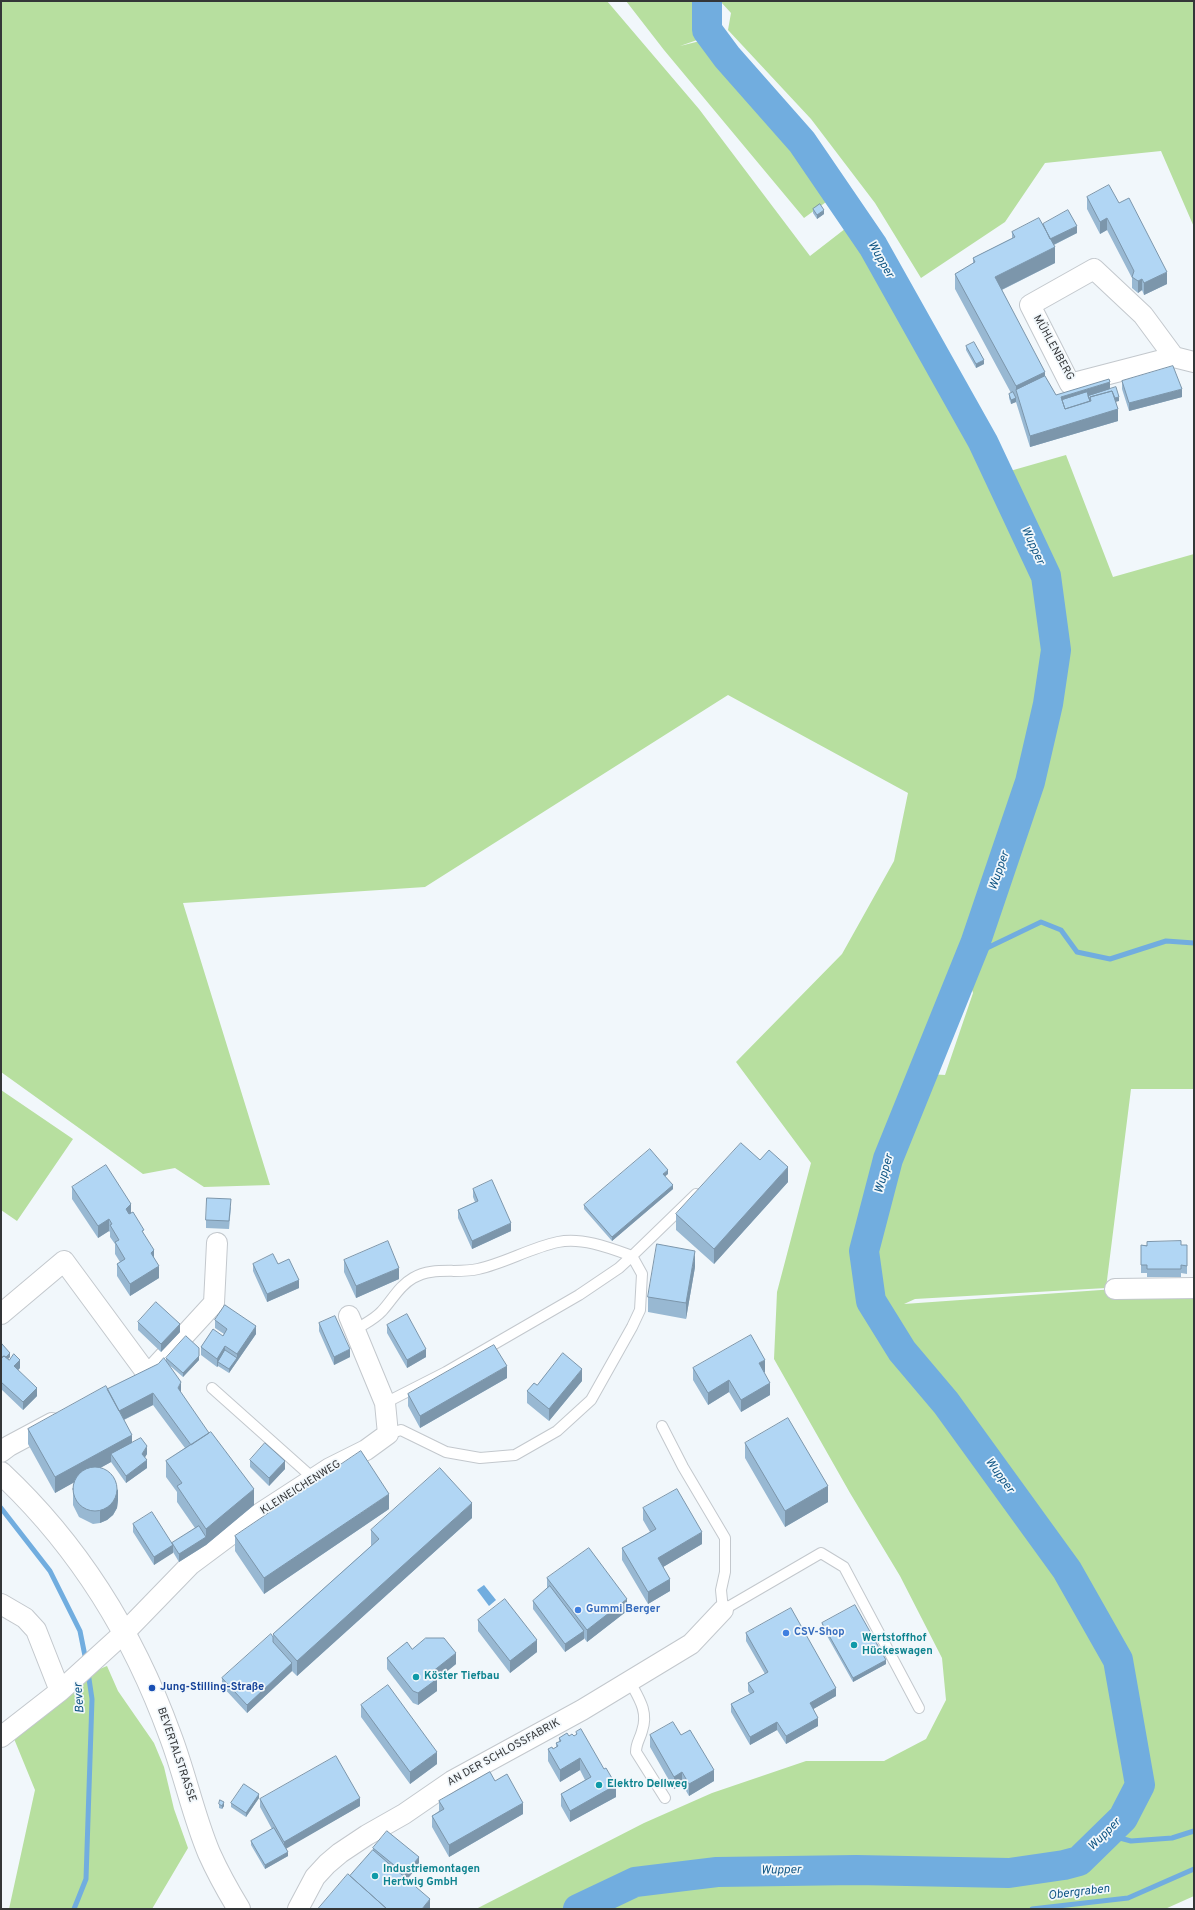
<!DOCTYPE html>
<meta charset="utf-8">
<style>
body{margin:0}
#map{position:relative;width:1195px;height:1910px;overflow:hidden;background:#f1f7fb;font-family:Overpass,sans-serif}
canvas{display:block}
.frame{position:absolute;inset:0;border:2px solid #343638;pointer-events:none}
</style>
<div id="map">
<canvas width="1195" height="1910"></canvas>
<div class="frame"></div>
</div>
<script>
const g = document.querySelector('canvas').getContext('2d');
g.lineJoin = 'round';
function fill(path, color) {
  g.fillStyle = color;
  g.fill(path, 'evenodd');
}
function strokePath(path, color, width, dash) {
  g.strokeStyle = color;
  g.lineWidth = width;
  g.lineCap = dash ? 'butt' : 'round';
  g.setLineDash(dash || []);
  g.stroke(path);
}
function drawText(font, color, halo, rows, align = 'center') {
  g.font = font + ' Overpass,sans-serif';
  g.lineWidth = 3.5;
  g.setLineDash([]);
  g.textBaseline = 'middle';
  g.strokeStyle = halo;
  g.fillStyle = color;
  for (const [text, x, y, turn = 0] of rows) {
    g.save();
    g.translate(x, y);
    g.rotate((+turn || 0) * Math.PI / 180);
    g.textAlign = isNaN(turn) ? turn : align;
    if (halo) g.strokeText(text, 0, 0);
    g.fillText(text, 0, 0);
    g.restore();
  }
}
const green = new Path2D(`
 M1 1H607L699 109 810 256 850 225 896 295 957 400 989 477 1066 455 1113 577 1194 554V1089H1131L1106 1288 915 1299 904 1304 1115 1289 1194 1290V1896L1165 1909H476L644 1823 712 1793 806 1761H884L926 1739 946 1700 942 1658 900 1576 850 1493 774 1359 777 1292 811 1163 736 1062 842 954 894 861 908 793 728 695 425 887 183 903 270 1185 204 1187 175 1168 143 1174 1 1072ZM1018 784 964 962 973 993 945 1075 929 1074 987 864Z
 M626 1H696L692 20 700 39 680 46 700 41C745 91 795 140 833 197L804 218 664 50Z
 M720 1H1194V227L1161 151 1045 163 1005 222 921 278 875 203 811 119 728 30 731 13Z
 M1 1090 73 1139 17 1221 1 1210Z
 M107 1666 118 1691 154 1743 164 1767 174 1809 188 1848 152 1909H9L35 1790 10 1729 72 1680Z`);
const water = new Path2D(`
 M484 1585 496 1600 489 1606 477 1590Z`);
const stream = new Path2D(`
 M975 944 987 948 1041 922 1061 930 1077 952 1110 959 1166 941 1194 943
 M1 1508 50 1571 80 1631 86 1661
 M1105 1834 1131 1841 1172 1838 1194 1831
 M74 1909 86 1879 92 1699 88 1672
 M1032 1909 1128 1898 1194 1869`);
const river = new Path2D(`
 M578 1909 635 1882 717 1872 856 1870 1009 1873 1064 1865 1079 1861 1123 1818 1140 1785 1118 1660 1067 1570 946 1403 902 1351 871 1301 864 1251 888 1159 975 944 1030 782 1048 704 1056 650 1046 576 983 442 873 246 802 142 727 57 707 30V1`);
const lane = new Path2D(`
 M355 1330C364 1324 375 1319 382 1311 393 1299 399 1286 413 1278 433 1266 456 1274 478 1269 505 1263 530 1248 558 1242 582 1237 610 1248 632 1256L696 1194
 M212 1388 314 1479
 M385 1403 446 1372 579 1295 619 1268 632 1256 642 1274 640 1310 632 1327 591 1400 557 1431 515 1455 480 1458 446 1452 401 1430 388 1434
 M662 1426 683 1467 725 1538V1572L721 1590 723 1610 821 1553 844 1567 919 1708
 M629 1680C638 1697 649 1711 642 1731 640 1739 636 1743 636 1752L665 1798`);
const street = new Path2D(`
 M1174 357 1143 315 1094 269 1030 305 1070 384 1174 357 1194 362
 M1115 1289 1194 1288
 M1 1314 64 1261 148 1375 214 1303 217 1243
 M1 1452 9 1446 52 1423
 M1 1604 25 1618 36 1630 60 1691
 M1 1737 60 1691 125 1632 190 1565 253 1518 330 1468 366 1450 388 1434 385 1403 349 1316
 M298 1909 315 1877 327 1864 340 1853 367 1835 404 1814 452 1781 582 1710 691 1644 723 1610`);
const secondary = new Path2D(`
 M1 1473C79 1546 134 1636 170 1735 185 1774 193 1815 209 1853 218 1873 228 1891 239 1909`);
const wall = new Path2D(`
 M1087 197 1119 203 1167 284 1144 295 1142 290 1138 293 1132 288V278L1107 230 1100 234 1087 209Z
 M813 209 824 214 817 219 813 213Z
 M1043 224 1077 233 1054 245 1055 263 1002 290 1045 376 1056 395 1110 389 1119 401H1116L1118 421 1030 447 1016 402 1011 404 1009 398V394L1011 393 955 289V274L973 264V258L1012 238V232Z
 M966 346 984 364 976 368 966 350Z
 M1122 381 1182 397 1129 411 1122 389Z
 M760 1160 788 1182 714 1264 676 1230V1214Z
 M668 1174 665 1176 673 1189 612 1241 584 1209V1205Z
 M72 1187 131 1213 144 1234 154 1258 159 1278 130 1296 117 1276V1264L120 1262 115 1254V1244L110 1237V1232L109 1231 98 1238 72 1199Z
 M473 1189 511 1231 472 1249 458 1218V1210L475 1202 473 1197Z
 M231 1207 229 1229 206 1228V1220Z
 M1141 1245H1187V1274L1181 1273V1277H1147V1273H1141Z
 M344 1260 399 1279 356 1298 344 1272Z
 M253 1264H278L299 1288 267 1302 253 1271Z
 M695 1267 686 1319 648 1312V1297Z
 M215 1320 256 1334 229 1373 218 1366 217 1367 201 1355V1347L223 1336 224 1334 215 1328Z
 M138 1322 180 1332 161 1352 138 1330Z
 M319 1323 350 1357 334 1365 319 1331Z
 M387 1325 426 1357 407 1368 387 1333Z
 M1 1345 10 1357 8 1359 20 1368 18 1370 37 1396 23 1410 1 1389Z
 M166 1358 199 1360 183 1377 168 1364 181 1393 254 1505 206 1545 179 1562 173 1552 154 1565 133 1532V1524L172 1543 195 1528 177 1502V1492L166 1477V1461L185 1448 153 1405 124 1420 132 1443 147 1454 145 1457 147 1468 126 1483 111 1462 100 1468 118 1500 117 1508 113 1515 107 1520 100 1523 93 1524 79 1517 73 1505V1493L74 1482 55 1493 28 1444V1429L166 1361Z
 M693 1368 765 1372H764L770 1395 741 1412 729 1392 708 1405 693 1380Z
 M507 1378 420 1428 408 1406V1394Z
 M582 1381 549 1421 527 1403V1391Z
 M745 1443 828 1502 785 1527 745 1458Z
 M250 1460 285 1469 269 1486 250 1467Z
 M643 1508 702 1544 663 1567 670 1591 648 1604 622 1560V1548L650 1532 643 1520Z
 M389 1509 264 1594 235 1551V1536Z
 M472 1518 297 1676 292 1671 247 1713 222 1686V1678L273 1637V1634L371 1546V1530Z
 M547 1578 627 1611 587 1642 584 1638 565 1652 533 1609V1601L547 1589Z
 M478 1620 537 1652 510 1673 478 1631Z
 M822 1623 886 1664 853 1682 822 1627Z
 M746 1633 836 1696 813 1709 818 1726 786 1744 777 1730 750 1745 731 1712V1704L750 1694 748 1691V1683L765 1674 746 1641Z
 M412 1649 456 1664 437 1679V1691L418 1705 413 1703 387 1669V1658Z
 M361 1705 437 1764 410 1784 361 1717Z
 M576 1732 616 1797 570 1822 561 1806V1794L585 1780 580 1770 560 1782 548 1761V1749H553L556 1747V1743L559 1742V1738L569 1736H574L576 1735Z
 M650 1735H681L714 1781 689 1796 682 1784 674 1789 650 1747Z
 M495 1781 523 1814 449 1857 432 1827V1816L439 1811V1801Z
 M259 1798 246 1817 231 1807V1803Z
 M260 1799 360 1806 286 1848 288 1856 265 1869 251 1845V1841L272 1829 260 1807Z
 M219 1804 224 1806 222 1809 219 1808Z
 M373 1848 419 1865 407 1879 430 1909 350 1876 373 1850Z`);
const shadedWall = new Path2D(`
 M824 210V214L817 219V215Z
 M1107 218V230L1100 234V222Z
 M1077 226V233L1047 248V240Z
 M1055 247V263L995 293V277Z
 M1167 272V284L1144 295V283Z
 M1142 279V290L1138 293V281Z
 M984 360V364L976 368V364Z
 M1045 372V387L1016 390V386Z
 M1110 382V393L1090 397 1063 408 1061 397Z
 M1182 389V397L1129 411V403Z
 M1119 397V401L1091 409 1065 413Z
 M1016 398V402L1011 404V400Z
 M1118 409V421L1030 447V436Z
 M788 1167V1182L714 1264V1249Z
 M668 1170V1174L663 1178V1174Z
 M673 1185V1189L612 1241V1237Z
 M131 1204V1216L126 1221V1209Z
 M109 1219V1231L98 1238V1226Z
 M511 1223V1231L472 1249V1241Z
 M154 1250V1262L151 1253Z
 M695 1251V1267L686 1319V1303Z
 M159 1266V1278L130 1296V1284Z
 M399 1268V1279L356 1298V1286Z
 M299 1280V1288L267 1302V1294Z
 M180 1324V1332L161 1352V1344Z
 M256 1326V1334L229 1373V1369L237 1358V1354Z
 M225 1346V1354L218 1362V1366L217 1367V1359Z
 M350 1349V1357L334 1365V1357Z
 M426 1349V1357L407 1368V1360Z
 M10 1353V1357L1 1366V1362Z
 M199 1356V1360L183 1377V1373Z
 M20 1360V1368L14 1374V1366Z
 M765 1360V1372L759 1375V1363Z
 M507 1366V1378L420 1428V1416Z
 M582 1369V1381L549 1421V1409Z
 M729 1380V1392L708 1405V1393Z
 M181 1382V1394L178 1388Z
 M770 1383V1395L741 1412V1400Z
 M37 1388V1396L23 1410V1402Z
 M153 1393V1405L117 1423V1411Z
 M132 1435V1451L111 1454V1462L55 1493V1477Z
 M147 1446V1454L142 1462V1454Z
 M147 1460V1468L126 1483V1476Z
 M285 1461V1469L269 1486V1478Z
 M828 1486V1502L785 1527V1511Z
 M118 1489V1500L117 1508 113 1515 107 1520 100 1523V1511Z
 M254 1489V1505L206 1545V1529Z
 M389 1494V1509L264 1594V1578Z
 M472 1503V1518L297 1676V1661Z
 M702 1532V1544L658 1570V1558Z
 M206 1537V1545L179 1562V1554Z
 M173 1545V1553L154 1565V1557Z
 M670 1579V1591L648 1604V1592Z
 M627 1599V1611L587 1642V1630Z
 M584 1631V1639L565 1652V1644Z
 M537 1640V1652L510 1673V1661Z
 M456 1653V1664L434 1682 437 1679V1691L418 1705V1693L432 1672Z
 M886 1660V1664L853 1682V1678Z
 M292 1663V1671L247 1713V1705Z
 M836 1688V1696L810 1711V1703Z
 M818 1718V1726L786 1744V1736Z
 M777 1722V1730L750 1745V1737Z
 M437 1752V1764L410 1784V1772Z
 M580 1758V1770L560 1782V1770Z
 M714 1770V1781L689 1796V1784Z
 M682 1772V1784L674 1789V1777Z
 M616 1785V1797L570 1822V1811Z
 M259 1794V1798L246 1817V1813Z
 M360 1798V1806L284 1850V1842Z
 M224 1802V1806L222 1809V1806Z
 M523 1803V1814L449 1857V1845Z
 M288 1852V1856L265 1869V1865Z
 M419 1857V1865L405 1882V1874Z
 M430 1899V1909H422Z`);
const building = new Path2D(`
 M1109 185 1119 203 1129 198 1167 272 1144 283 1142 279 1138 281 1132 277 1134 271 1107 218 1100 222 1087 197Z
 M820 204 824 210 817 215 813 209Z
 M1068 210 1077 226 1050 239 1043 224Z
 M1039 218 1055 247 995 277 1045 372 1016 386 955 274 975 262 973 258 1015 237 1012 232Z
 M974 342 984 360 976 364 966 346Z
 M1173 366 1182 389 1129 403 1122 381Z
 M1045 376 1056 395 1109 379 1110 382 1061 397 1065 409 1091 401 1090 397 1112 391 1118 409 1030 436 1016 390Z
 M1116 387 1119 397 1115 398 1112 391 1090 397V401L1088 396Z
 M1013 392 1016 398 1011 400 1009 394Z
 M1087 392 1090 401 1065 409 1062 400Z
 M741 1143 760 1160 769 1150 788 1167 714 1249 676 1214Z
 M650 1149 668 1170 663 1174 673 1185 612 1237 584 1205Z
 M106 1165 131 1204 126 1209 129 1214 133 1212 144 1230 142 1231 154 1250 151 1253 159 1266 130 1284 117 1264 125 1259 115 1242 119 1240 110 1225 112 1224 109 1219 98 1226 72 1187Z
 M492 1180 511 1223 472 1241 458 1210 478 1201 473 1189Z
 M207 1198 231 1199 229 1221 206 1220Z
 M388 1241 399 1268 356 1286 344 1260Z
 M1181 1241V1245H1187V1266L1181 1265V1269H1147V1265H1141V1245L1147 1246V1242Z
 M657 1244 695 1251 686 1303 648 1297Z
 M273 1254 278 1264 289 1259 299 1280 267 1294 253 1264Z
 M156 1302 180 1324 161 1344 138 1322Z
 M225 1305 256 1326 237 1354 225 1346 217 1359 201 1347 213 1329 223 1336 227 1329 215 1320Z
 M407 1314 426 1349 407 1360 387 1325Z
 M335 1316 350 1349 334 1357 319 1323Z
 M751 1335 765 1360 759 1363 770 1383 741 1400 729 1380 708 1393 693 1368Z
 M186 1336 199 1348V1356L183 1373 166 1358Z
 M2 1344 10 1353 6 1357 4 1356 1 1358V1345Z
 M494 1345 507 1366 420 1416 408 1394Z
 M225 1350 237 1358 229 1369 218 1362Z
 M563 1353 582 1369 549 1409 527 1391 534 1383 537 1385Z
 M14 1354 20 1360 14 1366 37 1388 23 1402 1 1382V1358L4 1356 9 1360Z
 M164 1358 181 1382 178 1388 209 1433 191 1445 153 1393 119 1411 107 1389 158 1364Z
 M106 1386 132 1435 55 1477 28 1429Z
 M788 1418 828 1486 785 1511 745 1443Z
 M211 1432 254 1489 206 1529 177 1486 182 1483 166 1461Z
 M141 1438 147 1446 142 1454 147 1460 126 1476 111 1454Z
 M265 1443 285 1461 269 1478 250 1460Z
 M361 1451 389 1494 264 1578 235 1536Z
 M73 1489a22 22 0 1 1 44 0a22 22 0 1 1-44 0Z
 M440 1468 472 1503 297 1661 273 1634 379 1539 371 1530Z
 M677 1489 702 1532 658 1558 670 1579 648 1592 622 1548 656 1529 643 1508Z
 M152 1512 173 1545 154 1557 133 1524Z
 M199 1526 206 1537 179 1554 172 1543Z
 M589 1548 627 1599 587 1630 547 1578Z
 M550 1586 584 1631 565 1644 533 1601Z
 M505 1599 537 1640 510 1661 478 1620Z
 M855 1605 886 1660 853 1678 822 1623Z
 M791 1608 836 1688 810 1703 818 1718 786 1736 777 1722 750 1737 731 1704 754 1692 748 1683 768 1672 746 1633Z
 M271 1634 273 1637V1642L292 1663 247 1705 222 1678Z
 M426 1638H444L456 1653 432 1672 437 1679 418 1693 413 1691 387 1658 407 1642 412 1649Z
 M388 1685 437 1752 410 1772 361 1705Z
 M673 1722 681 1735 690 1730 714 1770 689 1784 682 1772 674 1777 650 1735Z
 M581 1729 604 1769 606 1768 616 1785 570 1811 561 1794 591 1777 580 1758 560 1770 548 1749 552 1747 553 1749 558 1746 556 1743 561 1741 559 1738 567 1733 569 1736 572 1734 574 1736 577 1734 576 1732Z
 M336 1756 360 1798 284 1842 260 1799Z
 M490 1772 495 1781 507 1774 523 1803 449 1845 432 1816 444 1809 439 1801Z
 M244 1784 259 1794 246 1813 231 1803Z
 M220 1800 224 1802 222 1806 219 1804Z
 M274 1828 288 1852 265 1865 251 1841Z
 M387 1831 419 1857 405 1874 373 1848Z
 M373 1850 430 1899 422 1909H387L350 1876Z
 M348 1874 387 1909H318Z`);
const markers = [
 [578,1610,4,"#3f7fe0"],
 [786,1633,4,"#3f7fe0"],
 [854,1645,4,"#0f9aa8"],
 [416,1677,4,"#0f9aa8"],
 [152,1688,4,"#1a4fb4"],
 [599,1785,4,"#0f9aa8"],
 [375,1876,4,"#0f9aa8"]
];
const streetNames = [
 ["MÜHLENBERG",1053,348,61],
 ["KLEINEICHENWEG",301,1488,-32],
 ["AN DER SCHLOSSFABRIK",504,1753,-29],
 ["BEVERTALSTRASSE",176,1755,71]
];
const shopNames = [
 ["Gummi Berger",586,1610],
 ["CSV-Shop",794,1633]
];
const cultureNames = [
 ["Wertstoffhof",862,1639],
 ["Hückeswagen",862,1652],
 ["Köster Tiefbau",424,1677],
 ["Elektro Dellweg",607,1785],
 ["Industriemontagen",383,1870],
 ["Hertwig GmbH",383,1883]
];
const transitNames = [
 ["Jung-Stilling-Straße",160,1688]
];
const waterNames = [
 ["Wupper",880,260,60],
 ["Wupper",1032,546,65],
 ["Wupper",1000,871,-71],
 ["Wupper",885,1174,-74],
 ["Wupper",999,1476,54],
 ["Bever",80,1698,-94],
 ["Wupper",1105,1835,-45],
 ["Wupper",781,1871,-1],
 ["Obergraben",1079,1893,-7]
];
fill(green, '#b7df9f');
fill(water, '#71addf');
strokePath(stream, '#71addf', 5);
strokePath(river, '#71addf', 30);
strokePath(lane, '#c3c8cd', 12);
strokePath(street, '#c3c8cd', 22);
strokePath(secondary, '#c3c8cd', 24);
strokePath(lane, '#fff', 10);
strokePath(street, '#fff', 20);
strokePath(secondary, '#fff', 22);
fill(wall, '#98b8d2');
fill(shadedWall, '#7c96ab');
fill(building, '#b1d6f4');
strokePath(building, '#7c96ab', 1);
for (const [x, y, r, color] of markers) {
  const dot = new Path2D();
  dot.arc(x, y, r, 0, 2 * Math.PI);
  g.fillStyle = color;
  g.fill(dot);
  strokePath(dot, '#f1f7fb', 1.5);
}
drawText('11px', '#343638', '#f1f7fb', streetNames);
drawText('bold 11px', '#366cbe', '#f1f7fb', shopNames, 'left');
drawText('bold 11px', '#0d838f', '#f1f7fb', cultureNames, 'left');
drawText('bold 11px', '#164399', '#f1f7fb', transitNames, 'left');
drawText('italic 12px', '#105685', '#f1f7fb', waterNames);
</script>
